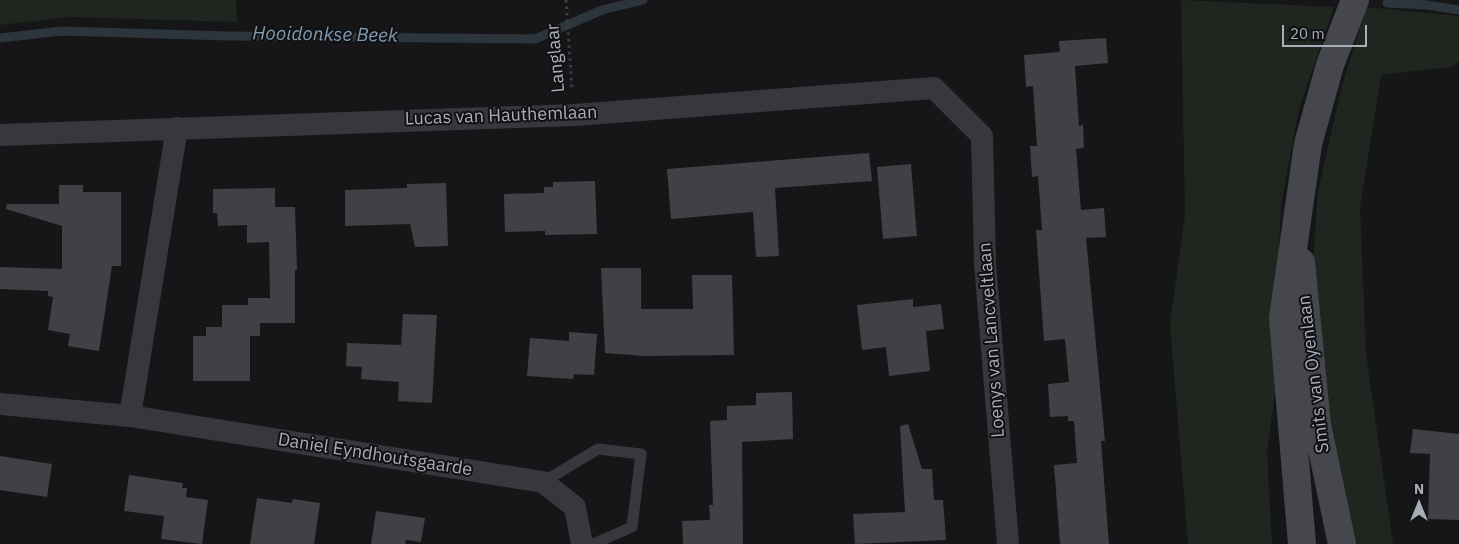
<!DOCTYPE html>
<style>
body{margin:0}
#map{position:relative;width:1459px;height:544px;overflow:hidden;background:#161618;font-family:"IBM Plex Sans",sans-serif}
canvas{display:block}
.north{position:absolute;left:1394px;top:479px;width:50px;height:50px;-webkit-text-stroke:4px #111113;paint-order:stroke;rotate:0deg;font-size:14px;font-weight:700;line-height:20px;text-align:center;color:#a8adb8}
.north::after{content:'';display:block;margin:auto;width:18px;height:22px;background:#a8adb8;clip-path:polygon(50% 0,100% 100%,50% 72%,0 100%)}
.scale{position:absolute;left:1282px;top:25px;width:85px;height:22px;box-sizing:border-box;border:2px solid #a8adb8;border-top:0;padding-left:6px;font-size:15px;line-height:18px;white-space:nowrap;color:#a8adb8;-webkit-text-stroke:4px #111113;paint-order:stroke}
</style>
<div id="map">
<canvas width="1459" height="544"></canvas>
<div class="north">N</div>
<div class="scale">20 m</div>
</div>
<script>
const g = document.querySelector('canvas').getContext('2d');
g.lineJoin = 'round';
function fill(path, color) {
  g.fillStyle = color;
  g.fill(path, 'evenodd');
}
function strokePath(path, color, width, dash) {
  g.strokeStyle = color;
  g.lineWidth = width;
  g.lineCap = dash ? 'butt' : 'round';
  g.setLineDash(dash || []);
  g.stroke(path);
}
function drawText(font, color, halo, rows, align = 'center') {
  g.font = font + ' "IBM Plex Sans",sans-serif';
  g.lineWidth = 4;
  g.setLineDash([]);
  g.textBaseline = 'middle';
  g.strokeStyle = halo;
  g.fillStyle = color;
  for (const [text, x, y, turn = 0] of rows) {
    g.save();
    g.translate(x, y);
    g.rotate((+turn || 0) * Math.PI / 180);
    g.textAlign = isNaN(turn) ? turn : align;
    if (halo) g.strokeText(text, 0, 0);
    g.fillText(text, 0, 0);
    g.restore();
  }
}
const green = new Path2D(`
 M0 0H236L237 22 70 17 0 25Z
 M1181 0 1334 7 1299 109 1281 205 1277 296 1279 362 1267 452 1272 544H1188L1170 324 1185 215Z
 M1366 7 1459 16V61L1451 67 1381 75 1360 208 1366 354 1393 544H1352L1327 425 1313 263 1318 191 1342 86Z`);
const stream = new Path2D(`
 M1387 3 1427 5 1459 10
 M0 38 62 31 228 36 535 39 602 10 643 0`);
const building = new Path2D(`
 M1106 38 1108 63 1075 66 1079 126 1083 125 1084 148 1076 149 1081 210 1104 208 1106 237 1086 238 1105 441H1101L1109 544H1060L1054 465 1077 463 1074 421H1068V416L1050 417 1048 384 1069 382 1065 339 1044 341 1036 230H1042L1038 176 1032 177 1030 146H1037L1033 86 1026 87 1024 55 1060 52 1059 41Z
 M869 153 872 181 775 188 779 256 756 257 753 212 671 219 667 169Z
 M911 164 917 236 883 239 877 167Z
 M595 181 597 234 545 235V231L505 232 504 194 544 193V187H553V182Z
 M446 183 448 246 415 247 410 224 345 226V190L407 188V184Z
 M59 185H83V192H121V266H112L99 351 68 346 70 334 48 330 53 297 48 296V291L0 289V267L62 269V226L6 209 7 204H59Z
 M275 188V207H295L297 270H295V323H260V336H250V381H193V336H206V327H222V305H248V298H270L269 242 247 243V225L218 226 217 213H213V189Z
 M601 268H641V309H693L692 275H732L734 355 645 356 605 353Z
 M913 299V307L941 304 944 329 926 331 930 371 889 376 886 347 862 350 857 305Z
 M403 314 437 315 432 403 398 401 399 382 361 379 362 367 346 366 347 343 401 345Z
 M569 332 597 334 594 375 574 374 573 379 527 376 530 338 569 341Z
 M792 392 793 439 742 442 743 544H683L682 521 710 520 709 505H713L710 421 727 420V406L756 405V393Z
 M908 424 922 469H932L934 500H943L946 540 855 544 853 514 905 512 900 426Z
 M1413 429 1459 434V520L1428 519 1430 454 1410 453Z
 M0 456 52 464 47 497 0 490Z
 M129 475 183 483 182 488H187L186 497 208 500 202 544 161 539 164 516 124 511Z
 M257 498 292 503 293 499 320 503 314 544H250Z
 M376 511 425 518 421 542 406 540 405 544H371Z`);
const path = new Path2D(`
 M566 0 572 89`);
const lane = new Path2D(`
 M543 482 598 449 641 454 632 527 593 544`);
const street = new Path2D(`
 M0 135 574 115 934 88 982 136 985 263 1008 544
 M0 404 130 416 543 482 575 507 582 544
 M130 416 177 128`);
const secondary = new Path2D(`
 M1301 262 1317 425 1342 544
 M1302 544 1283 318 1308 144 1330 65 1355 0`);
const streetNames = [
 ["Langlaar",556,58,-95],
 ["Lucas van Hauthemlaan",501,116,-2],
 ["Loenys van Lancveltlaan",992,340,-94],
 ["Smits van Oyenlaan",1314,374,-97],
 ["Daniel Eyndhoutsgaarde",375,455,9]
];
const waterNames = [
 ["Hooidonkse Beek",325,35,1]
];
fill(green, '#1e261f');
strokePath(stream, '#2c353c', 9);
fill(building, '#404145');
strokePath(path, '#3d3f44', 3, [2.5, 4]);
strokePath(lane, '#37383d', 11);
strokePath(street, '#37383d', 22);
strokePath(secondary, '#45474d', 28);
drawText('18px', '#a8adb8', '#111113', streetNames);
drawText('italic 19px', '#7f9bb3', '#111113', waterNames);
</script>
